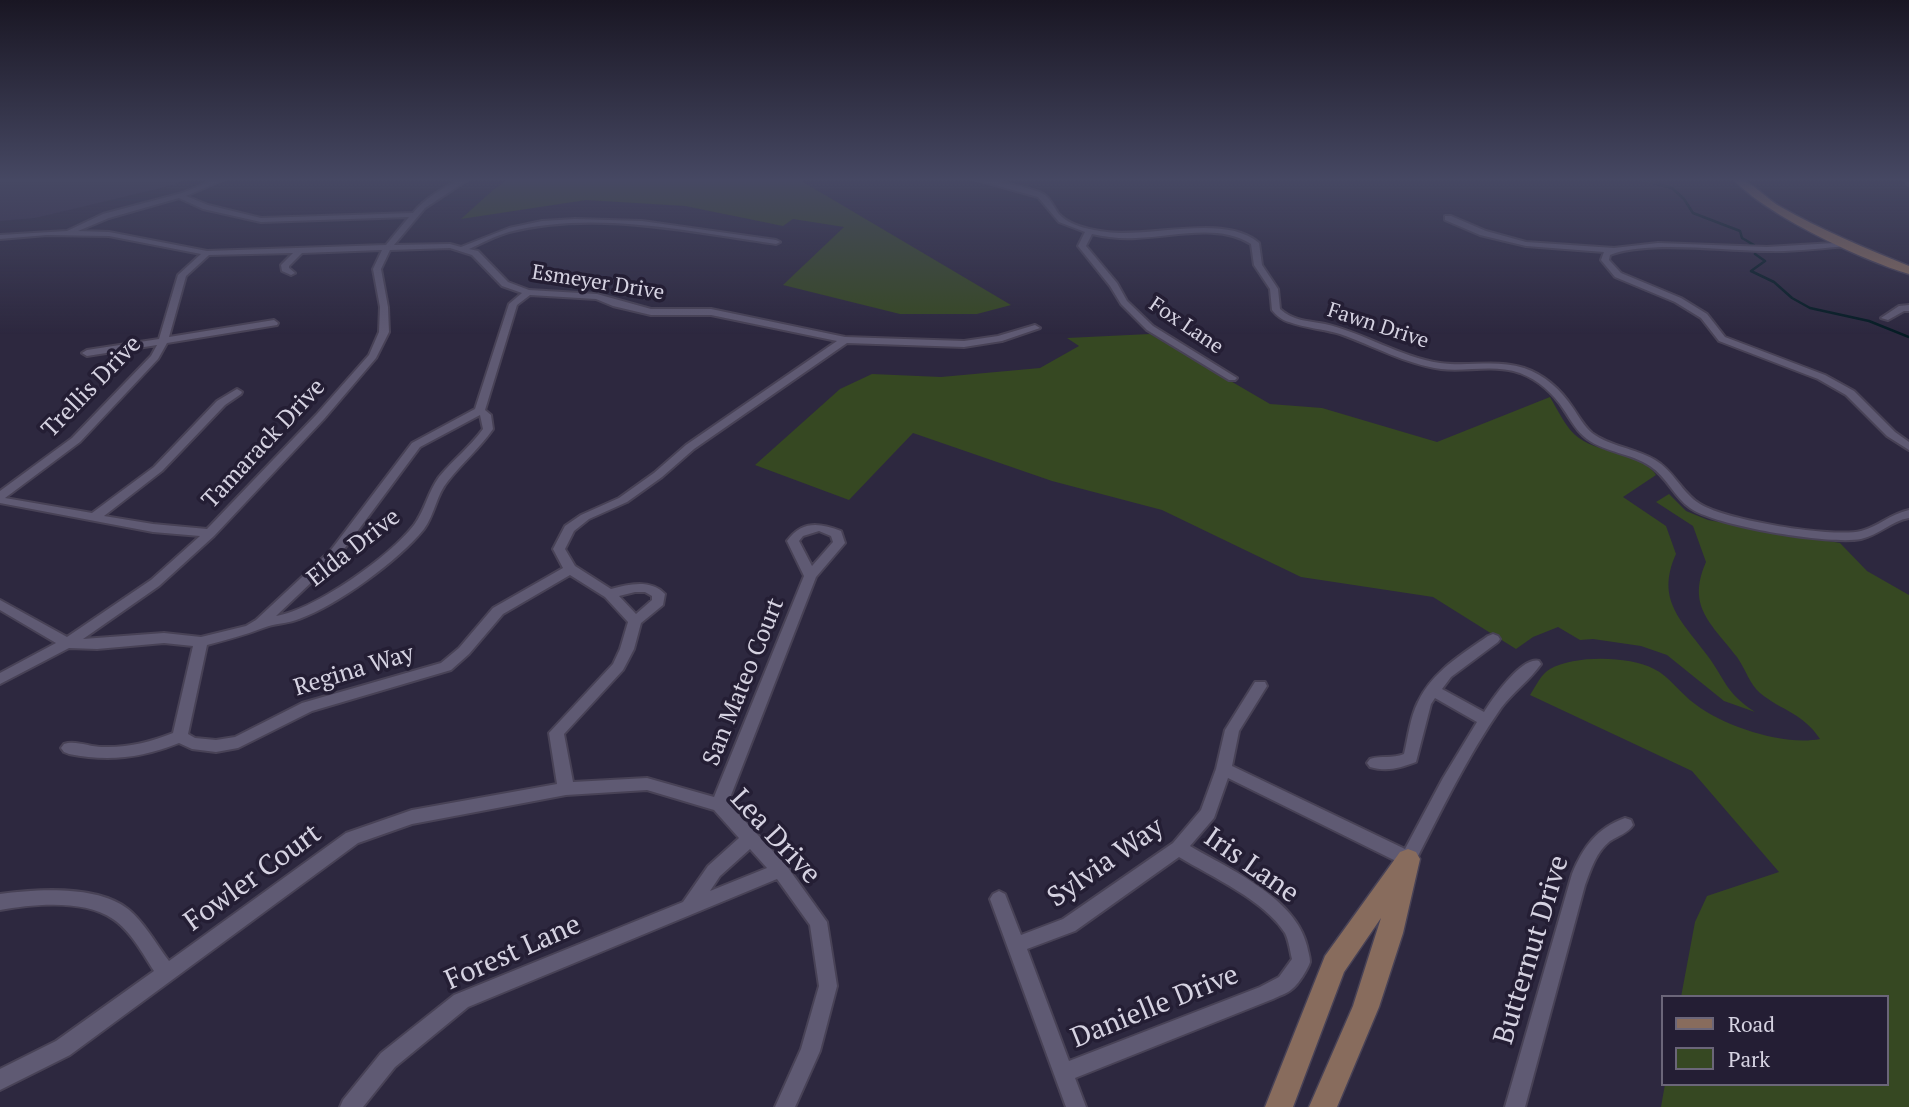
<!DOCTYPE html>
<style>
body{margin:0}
#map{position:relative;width:1909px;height:1107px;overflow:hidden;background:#2d283f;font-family:"PT Serif",serif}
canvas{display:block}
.legend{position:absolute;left:1661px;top:995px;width:228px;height:91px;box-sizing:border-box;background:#241e34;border:2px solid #6b6679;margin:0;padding:9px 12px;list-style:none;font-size:21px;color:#d5d2e1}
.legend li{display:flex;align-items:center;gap:14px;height:35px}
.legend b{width:35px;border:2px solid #6b6679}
</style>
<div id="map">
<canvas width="1909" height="1107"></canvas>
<ul class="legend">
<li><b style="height:9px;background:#886c5d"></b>Road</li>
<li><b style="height:19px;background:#364822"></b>Park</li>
</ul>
</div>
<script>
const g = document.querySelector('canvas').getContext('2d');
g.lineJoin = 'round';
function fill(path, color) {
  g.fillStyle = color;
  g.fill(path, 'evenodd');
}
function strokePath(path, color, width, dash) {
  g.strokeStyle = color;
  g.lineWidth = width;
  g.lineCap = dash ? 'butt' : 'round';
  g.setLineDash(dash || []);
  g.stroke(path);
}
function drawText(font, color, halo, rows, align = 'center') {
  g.font = font + ' "PT Serif",serif';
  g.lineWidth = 7;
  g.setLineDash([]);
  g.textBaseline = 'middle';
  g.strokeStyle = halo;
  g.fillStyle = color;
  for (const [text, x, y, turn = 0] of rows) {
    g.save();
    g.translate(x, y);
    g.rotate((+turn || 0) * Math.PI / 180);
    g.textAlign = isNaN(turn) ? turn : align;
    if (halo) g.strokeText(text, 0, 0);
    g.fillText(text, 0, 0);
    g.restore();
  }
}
const built = new Path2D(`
 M0 179H185L174 185 35 218 0 221Z`);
const green = new Path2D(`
 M509 179H798L1011 305 977 314H900L783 285 844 227 793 219 783 226 685 206 586 200 461 219 494 189Z
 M1150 334 1270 404 1322 408 1437 442 1550 397C1558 410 1566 429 1579 438 1601 454 1635 451 1654 472L1656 475 1623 497 1666 526 1676 554C1655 600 1682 621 1707 655 1727 682 1724 691 1755 712L1724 701 1667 655 1641 646 1593 639 1580 640 1558 627 1533 637 1516 649 1433 597 1301 577 1162 510 1052 481 913 433 849 500 755 465 840 389 872 374 941 377 1040 368 1079 346 1067 338Z
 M1669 494 1686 511 1708 520 1840 543 1867 571 1909 595V1107H1661L1665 1084H1886V997H1681L1695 922 1707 896 1779 872 1692 771 1530 695C1536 686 1541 674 1550 669 1575 655 1629 656 1654 669 1669 676 1681 694 1695 704 1725 727 1784 746 1820 739 1803 713 1782 711 1760 693 1750 685 1745 668 1737 657 1712 624 1686 607 1706 562L1693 526 1656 502Z`);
const stream = new Path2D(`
 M1638 179 1672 188 1684 199 1693 213 1740 231 1742 238 1754 245 1748 246
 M1755 254 1765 261 1751 271 1774 282 1792 298 1810 308 1869 321 1909 337`);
const street = new Path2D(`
 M216 179H225L186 196 208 205 261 218 413 213C423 200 453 179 469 179L425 208 394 245 450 244 461 247 509 228 542 221 575 219 642 221 776 240 780 242 776 244C689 232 596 210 509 232 495 236 482 243 469 249L478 251 508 282 529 290 597 294 651 309H711L845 337 964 341 998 336 1035 325 1040 328 1002 341 964 347 847 343 694 449 662 477 627 502 589 519 574 531 565 549 575 566 611 589C629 584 651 579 665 594L663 605 641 623 634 649 623 670 564 734 573 782 647 778 714 797 804 576 787 541C802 520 820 523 841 531L845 543 816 577 728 803 786 865 827 922 837 986 820 1051 795 1107H775L801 1049 819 986 810 925 777 879 468 1007 395 1067 363 1107H340L343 1100 381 1053 454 995 683 902 708 866 739 838 714 810 647 790 566 795 412 824 358 843 70 1055 0 1090V1069L56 1041 154 971C143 954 130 930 113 919 84 899 33 904 0 910V894C37 889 97 885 128 909 144 922 156 944 169 961L346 833 412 810 557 784 549 733 613 664 620 649 628 622 605 597 570 575 503 614 469 654 451 670 312 711 238 748 216 752 192 749 179 743C142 758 108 762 69 754L64 752 61 748 64 744C75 740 90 747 102 747 128 748 150 742 173 733L193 646 164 643 97 649 69 648 0 684V673L56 643 0 610V600L67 637 151 580 200 536 153 532 0 503V491L72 438 151 356 157 345 87 356 82 353 87 350 159 339 178 275 201 254 109 236 47 235 0 239V235L67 231 103 214 182 193ZM179 198 203 209 261 222 409 217 386 245 207 251 109 232 78 231 109 218ZM450 248 472 255 502 286 522 293 509 304 475 409 412 443 331 550 256 620 246 626 201 637 164 633 83 639 159 586 214 536 324 419 376 358 389 332 388 307 381 269 390 250ZM382 250 373 269 380 307 379 332 369 355 316 415 207 529 153 524 104 516 162 471 225 405 241 394 242 392 237 389 217 401 154 467 92 513 5 498 80 442 158 359 167 343 277 325 278 323 274 320 169 337 186 276 209 255 293 253 281 265 282 271 291 275 295 273 289 268V266L302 253ZM530 295 596 299 613 306 651 315H711L837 341 686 445 654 473 619 498 581 515 565 526 553 549 563 568 493 608 459 648 441 663 302 703 235 737 216 740 195 738 188 734 207 645C226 640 245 635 263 628 274 623 288 624 299 619 338 605 398 561 424 529 435 514 436 495 448 481 462 463 480 448 493 429L491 415 485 410 517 305ZM480 415 483 429C470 447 453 460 439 477 428 492 425 510 414 525 389 557 316 609 276 616L339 556 420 447ZM819 531 831 536 833 542 812 566 799 541 803 536ZM645 592 652 596V600L636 614 619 596 635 592ZM750 849 767 868 710 891 720 876Z
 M973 179C986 179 1037 188 1045 195 1051 200 1054 207 1058 213 1069 226 1091 230 1107 232 1150 238 1225 213 1259 243L1262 265 1278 289 1280 309C1293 321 1309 321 1325 324 1364 333 1400 357 1440 363 1469 367 1496 359 1524 368 1545 375 1561 390 1573 408 1579 417 1584 426 1592 433 1611 447 1635 448 1655 460 1674 471 1682 493 1700 504 1725 520 1832 538 1861 531 1878 527 1890 514 1909 510V518C1891 521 1879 535 1861 539 1830 545 1715 526 1690 508 1674 497 1667 477 1650 466 1631 453 1606 453 1587 439 1576 431 1571 420 1564 410 1553 393 1538 380 1520 373 1494 364 1467 372 1441 369 1405 364 1374 346 1340 334 1323 329 1305 328 1289 322 1282 320 1277 316 1272 310L1270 289 1254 265 1251 244C1219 223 1173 237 1136 238 1121 239 1106 237 1092 234L1086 246 1117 283 1127 301 1153 326 1237 378 1235 380H1229L1147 330 1121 304 1110 286 1078 246 1085 232 1059 222 1038 197Z
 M1905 179H1909V185L1907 184Z
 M1445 216H1451L1486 231 1526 242 1614 248 1658 243 1767 247 1851 242V246H1848C1821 248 1794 252 1767 251 1723 251 1649 240 1610 255L1609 260 1621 273 1681 298 1707 314 1725 337 1825 375 1854 391 1895 432 1909 442V450L1887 436 1846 395 1818 379 1719 341 1701 318 1675 302 1615 277 1601 260 1604 252 1526 246 1480 235 1445 220Z
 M1909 305V311H1904L1888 320 1881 318 1899 306Z
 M1493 634 1498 636 1500 639 1498 642 1451 677 1442 689 1484 712C1493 698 1522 656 1539 661L1541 664C1530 680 1513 692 1501 708 1467 757 1441 811 1414 864L1408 866 1402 864 1228 778 1214 818 1190 846C1229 869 1296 898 1307 946 1308 951 1310 957 1310 962 1308 969 1298 985 1292 989 1287 994 1278 996 1273 999L1075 1078 1086 1107H1066L990 899 993 894 999 891 1005 894 1021 935 1063 919 1173 843 1201 810 1216 769 1225 730 1255 682H1265L1267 686 1239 731 1232 766 1405 849 1443 778 1477 722 1435 698 1431 704 1416 762C1400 768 1387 772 1370 767L1367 763 1370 759C1381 755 1392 759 1404 754 1408 738 1410 717 1418 702 1432 672 1462 654 1488 636ZM1179 857C1212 877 1264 900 1285 933 1289 941 1290 951 1292 959L1279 977 1260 987 1069 1061 1027 949 1075 931Z
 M1625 818 1631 820 1633 825C1628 833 1618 836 1610 841 1596 852 1591 869 1585 885L1525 1107H1505L1572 874C1583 847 1597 828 1625 818Z`);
const secondary = new Path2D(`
 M1733 179C1751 179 1764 197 1779 206 1821 230 1865 248 1909 266V274C1862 260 1766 215 1733 179Z
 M1408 849 1416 852 1420 859 1403 933 1379 1007 1337 1107H1309L1353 1006 1381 918 1344 972 1293 1107H1265L1325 956 1400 852Z`);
const farStreetnames = [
 ["Esmeyer Drive",598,283,9],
 ["Fox Lane",1186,326,34],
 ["Fawn Drive",1378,326,18]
];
const streetNames = [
 ["Trellis Drive",92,387,-46],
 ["Tamarack Drive",264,444,-47],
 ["Elda Drive",354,548,-38],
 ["Regina Way",354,671,-17],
 ["San Mateo Court",744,682,-68]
];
const nearStreetnames = [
 ["Lea Drive",775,837,47],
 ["Sylvia Way",1106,863,-35],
 ["Iris Lane",1251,866,35],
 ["Fowler Court",253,878,-36],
 ["Butternut Drive",1532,950,-73],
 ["Forest Lane",513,953,-24],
 ["Danielle Drive",1155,1007,-22]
];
fill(built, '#362f4c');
fill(green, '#364822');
strokePath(stream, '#051c24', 2.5);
strokePath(street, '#484256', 4);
strokePath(secondary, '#484256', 3);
fill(street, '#5f5a73');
fill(secondary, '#886c5d');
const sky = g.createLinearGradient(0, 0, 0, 334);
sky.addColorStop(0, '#191623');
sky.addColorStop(0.54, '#464863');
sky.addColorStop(1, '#46486300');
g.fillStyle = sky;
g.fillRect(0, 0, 1909, 334);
drawText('21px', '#d5d2e1', '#241e34', farStreetnames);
drawText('24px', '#d5d2e1', '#241e34', streetNames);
drawText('28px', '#d5d2e1', '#241e34', nearStreetnames);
</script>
